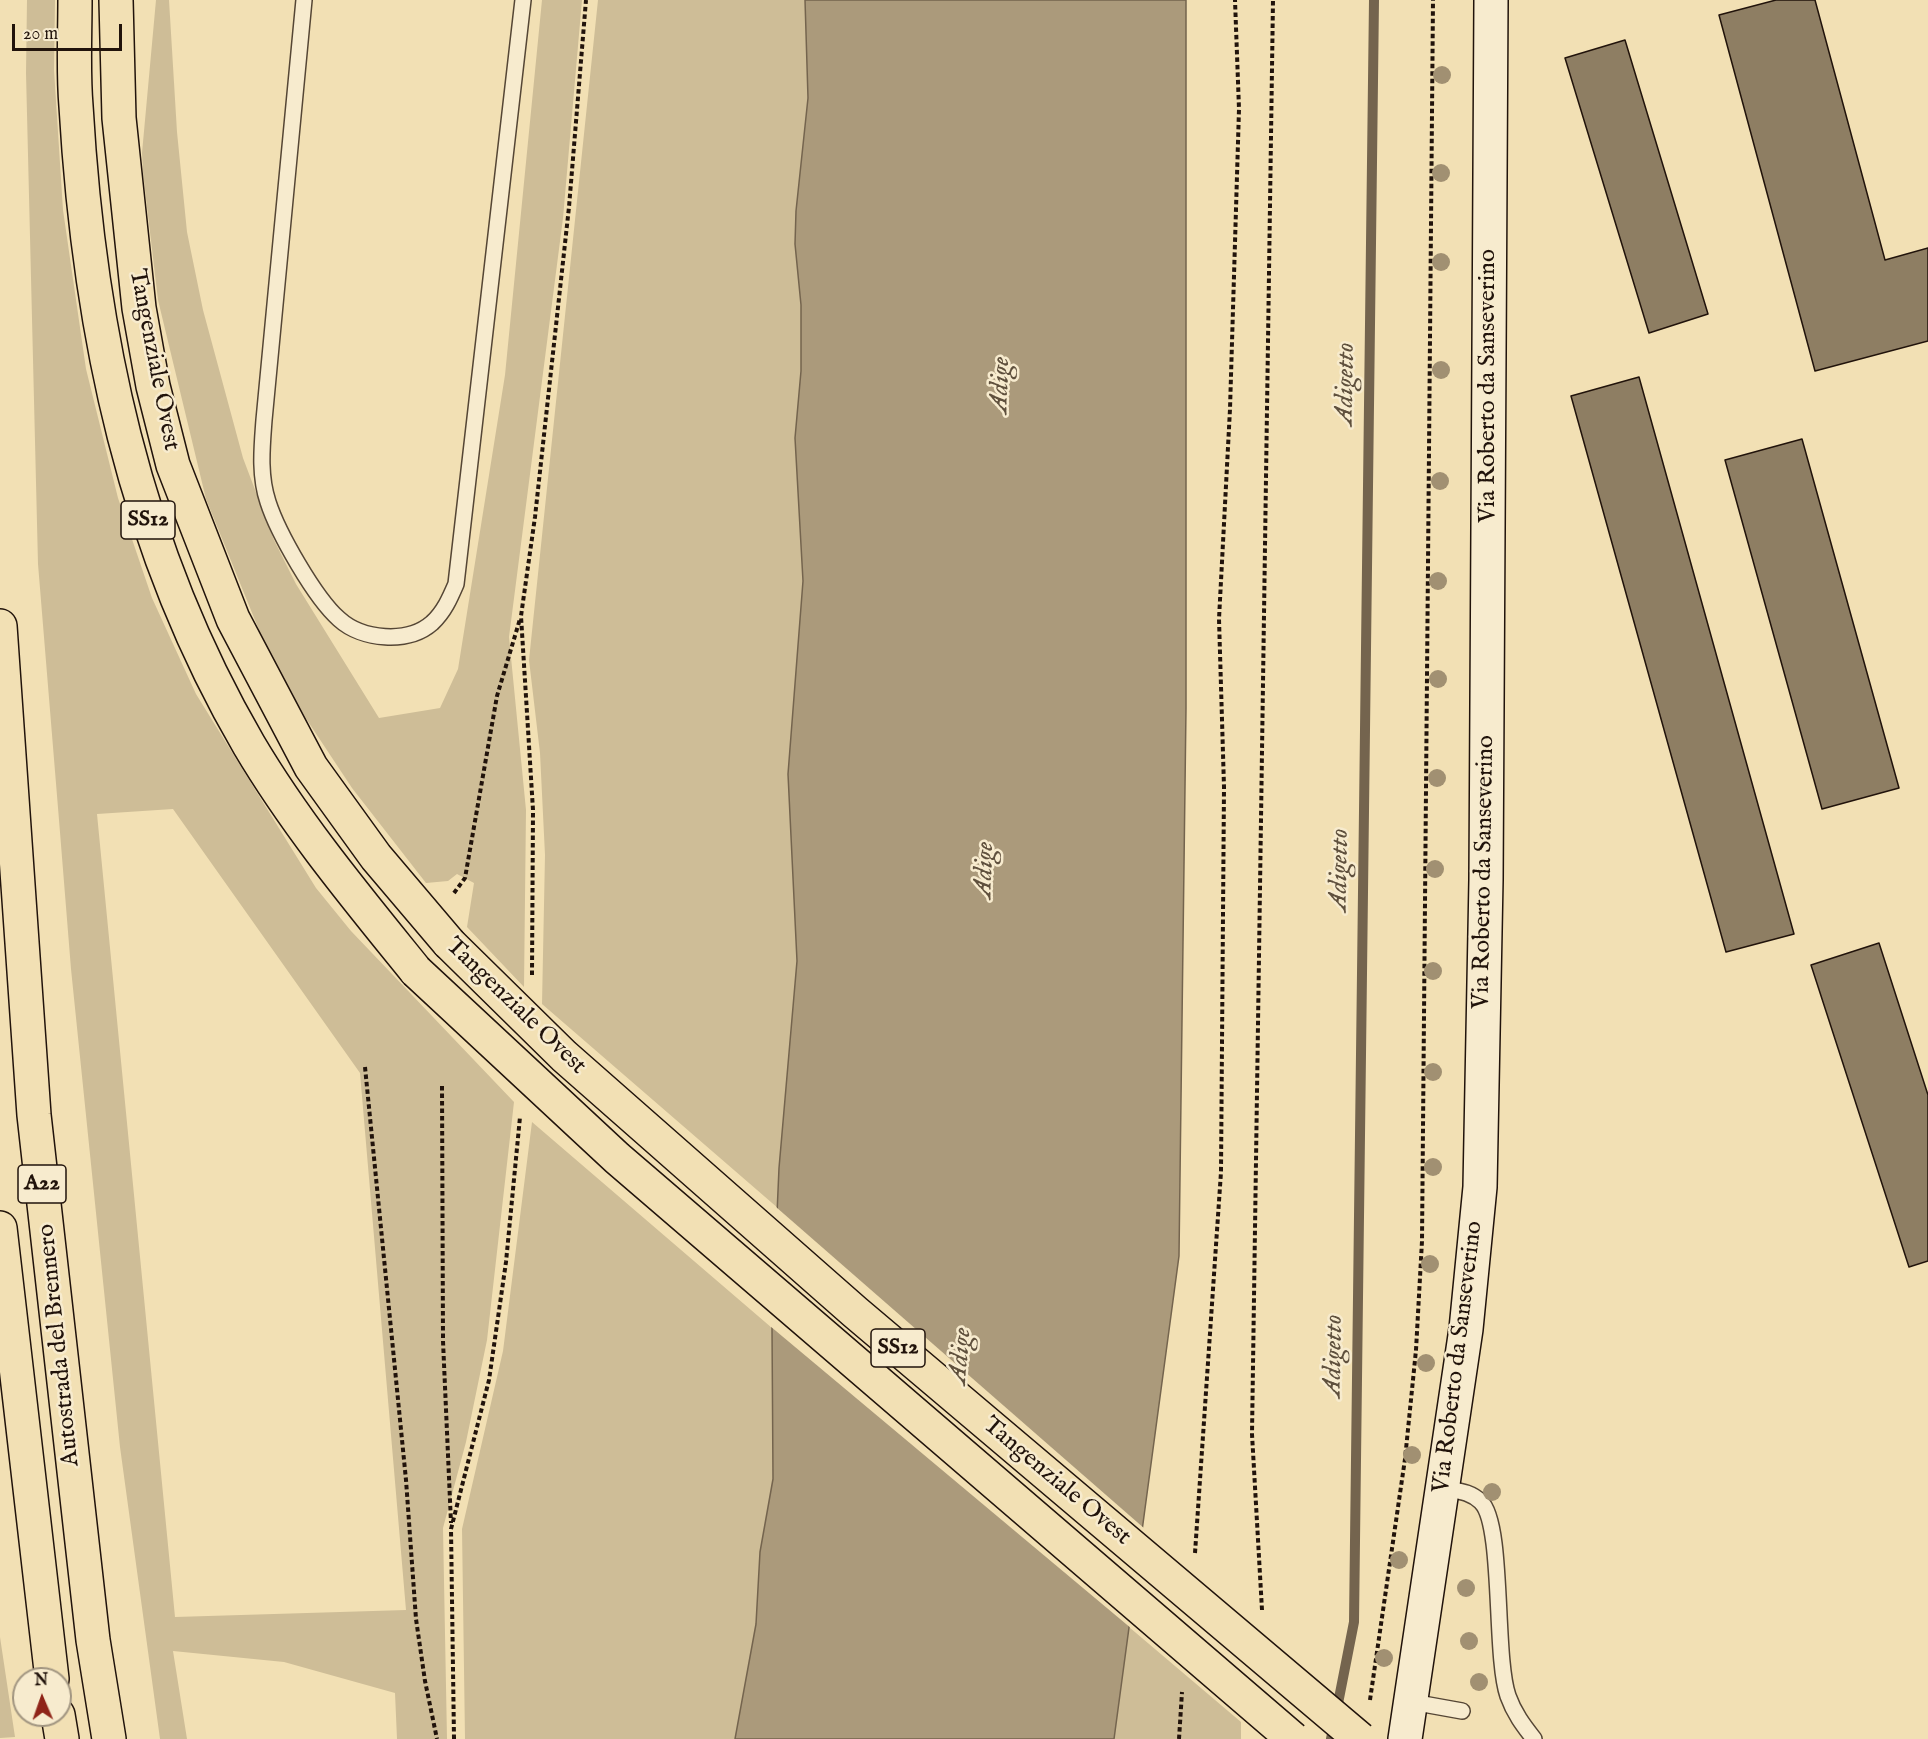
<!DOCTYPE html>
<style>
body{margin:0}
#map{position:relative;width:1928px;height:1739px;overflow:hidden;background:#f2e0b4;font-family:"IM FELL English",serif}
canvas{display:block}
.north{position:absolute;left:12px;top:1667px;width:60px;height:60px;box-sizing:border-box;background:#f7ebce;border:2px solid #a19580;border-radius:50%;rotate:358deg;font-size:16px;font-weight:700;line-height:24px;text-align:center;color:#21130b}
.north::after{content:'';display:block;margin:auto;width:21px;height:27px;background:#8f2418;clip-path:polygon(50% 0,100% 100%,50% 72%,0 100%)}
.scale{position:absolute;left:12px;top:24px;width:110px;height:27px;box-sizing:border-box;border:3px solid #21130b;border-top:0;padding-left:8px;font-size:18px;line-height:21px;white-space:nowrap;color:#21130b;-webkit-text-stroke:4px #f7ebce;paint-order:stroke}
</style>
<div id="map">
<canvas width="1928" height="1739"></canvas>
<div class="north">N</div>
<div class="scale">20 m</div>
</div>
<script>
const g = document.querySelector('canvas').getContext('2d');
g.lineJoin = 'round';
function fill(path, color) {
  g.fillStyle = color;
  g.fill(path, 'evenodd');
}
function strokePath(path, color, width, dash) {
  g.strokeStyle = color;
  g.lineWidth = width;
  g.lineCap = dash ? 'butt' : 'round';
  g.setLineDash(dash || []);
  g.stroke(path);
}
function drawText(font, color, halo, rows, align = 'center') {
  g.font = font + ' "IM FELL English",serif';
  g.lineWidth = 5;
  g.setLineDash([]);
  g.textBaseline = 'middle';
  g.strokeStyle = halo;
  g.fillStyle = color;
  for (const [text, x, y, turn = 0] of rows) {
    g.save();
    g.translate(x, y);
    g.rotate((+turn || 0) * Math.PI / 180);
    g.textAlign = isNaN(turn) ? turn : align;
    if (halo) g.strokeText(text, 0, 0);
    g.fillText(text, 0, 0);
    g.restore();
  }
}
const green = new Path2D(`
 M27 0H55L54 70 63 210 86 369 118 498 152 598 196 694 316 888 351 931 514 1102 487 1340 466 1442 443 1528 447 1739H397L395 1693 284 1662 173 1651 187 1739H160L120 1447 71 969 59 820 38 564 26 73ZM173 809 360 1073 406 1610 175 1617 97 814Z
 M156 0H169L177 132 187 232 203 310 243 458 274 540 296 584 379 718 440 708 458 669 505 375 542 0H582L563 218 509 637 526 810 524 987 467 927 474 883 457 874 448 881 426 883 352 788 303 714 261 635 206 499 158 300 143 173 142 153Z
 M598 0H805L808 98 796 211 795 244 801 305V371L795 438 803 581 788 774 797 961 779 1168V1209L542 1004 545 855 540 753 529 660Z
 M532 1122 772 1328 773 1479 760 1552 756 1624 735 1739H465L462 1529 503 1351Z
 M1129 1627 1241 1722V1739H1114Z
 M0 1637 15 1737 0 1738Z`);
const water = new Path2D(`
 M805 0H1186V708L1179 1256 1114 1739H735L756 1624 760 1552 773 1479 772 1328 779 1168 797 961 788 774 803 581 795 438 801 371V305L795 244 796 211 808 98Z`);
const pier = new Path2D(`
 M776 1207 1145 1529 1132 1629 770 1326Z`);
const stream = new Path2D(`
 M1331 1739 1354 1622 1374 0`);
const building = new Path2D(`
 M1776 0H1815L1885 260 1928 248V341L1815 371 1719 15Z
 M1625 40 1708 314 1649 333 1565 58Z
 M1639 377 1794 934 1726 952 1571 396Z
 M1802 439 1899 788 1822 809 1725 460Z
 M1879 943 1928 1095V1261L1909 1267 1811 965Z`);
const path = new Path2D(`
 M454 893 465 878 497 696 520 619
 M532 975 533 810 521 616 535 517 569 207 586 0
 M365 1067 406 1480 416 1619 425 1681 437 1739
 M442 1086 443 1341 451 1523
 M1195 1553 1221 1172 1224 787 1219 619 1230 409 1239 109 1235 0
 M1262 1610 1252 1434 1273 0
 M1370 1700 1405 1459 1416 1350 1422 1241 1433 0
 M454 1739 451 1529 489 1380 506 1262 520 1117
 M1179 1739 1182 1692`);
const lane = new Path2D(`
 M304 0 264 420C262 447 259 475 268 502 278 533 315 598 339 619 362 640 408 644 432 623 444 612 450 598 456 584L523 0
 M1443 1488C1457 1491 1470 1491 1481 1502 1504 1524 1494 1656 1508 1696 1514 1713 1523 1725 1534 1739
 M1412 1702 1462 1711`);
const secondary = new Path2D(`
 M1405 1739 1466 1329 1480 1187 1486 880 1491 0`);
const highway = new Path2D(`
 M75 0C75 35 73 71 76 106 89 331 134 548 249 745 297 826 357 898 416 971
 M116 0 119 118 139 308 153 386 173 465 233 619 311 767 376 857 449 943
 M0 626 34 1115 93 1640 109 1739
 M0 1228 52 1679
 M58 1715 62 1739`);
const highwayBridge = new Path2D(`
 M449 943 564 1056 855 1312 1360 1739
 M416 971 617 1158 1293 1739`);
const trees = [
 [1442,75],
 [1441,173],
 [1441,262],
 [1441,370],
 [1440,481],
 [1438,581],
 [1438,679],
 [1437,778],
 [1435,869],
 [1433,971],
 [1433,1072],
 [1433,1167],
 [1430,1264],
 [1426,1363],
 [1412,1455],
 [1492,1492],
 [1399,1560],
 [1466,1588],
 [1469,1641],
 [1384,1658],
 [1479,1682]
];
const shields = [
 [148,520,54],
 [42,1184,48],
 [898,1348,54]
];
const shieldNames = [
 ["SS12",148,520],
 ["A22",42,1184],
 ["SS12",898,1348]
];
const streetNames = [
 ["Tangenziale Ovest",153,360,79],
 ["Via Roberto da Sanseverino",1489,386,-90],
 ["Via Roberto da Sanseverino",1485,872,-89],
 ["Tangenziale Ovest",515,1007,44],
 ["Autostrada del Brennero",60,1345,-96],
 ["Via Roberto da Sanseverino",1459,1357,-83],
 ["Tangenziale Ovest",1056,1482,40]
];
const waterNames = [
 ["Adigetto",1347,384,-89],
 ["Adige",1002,385,-88],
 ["Adige",986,870,-88],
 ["Adigetto",1341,870,-89],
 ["Adige",962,1356,-85],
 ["Adigetto",1335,1356,-89]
];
fill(green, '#cebd97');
fill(water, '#ab9a7b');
strokePath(water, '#74644e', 1.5);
fill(pier, '#f2e0b4');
strokePath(stream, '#74644e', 10);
fill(building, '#8e7e63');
strokePath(building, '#21130b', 1.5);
strokePath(lane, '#554635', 18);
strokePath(secondary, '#21130b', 36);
strokePath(highway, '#21130b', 36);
strokePath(path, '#21130b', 4, [4.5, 3]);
strokePath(lane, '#f7ebce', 15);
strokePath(secondary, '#f7ebce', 33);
strokePath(highway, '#f2e0b4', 33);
strokePath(highwayBridge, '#21130b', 36, []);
strokePath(highwayBridge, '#f2e0b4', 33);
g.fillStyle = '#a19072';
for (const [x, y] of trees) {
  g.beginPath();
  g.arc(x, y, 9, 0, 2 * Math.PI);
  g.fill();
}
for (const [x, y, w] of shields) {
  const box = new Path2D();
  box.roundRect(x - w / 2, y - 19, w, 38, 4.5);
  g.fillStyle = '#f7ebce';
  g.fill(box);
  strokePath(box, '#21130b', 1.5);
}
drawText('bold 22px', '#21130b', null, shieldNames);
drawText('24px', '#21130b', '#f7ebce', streetNames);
drawText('italic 26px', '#5f503d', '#f7ebce', waterNames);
</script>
